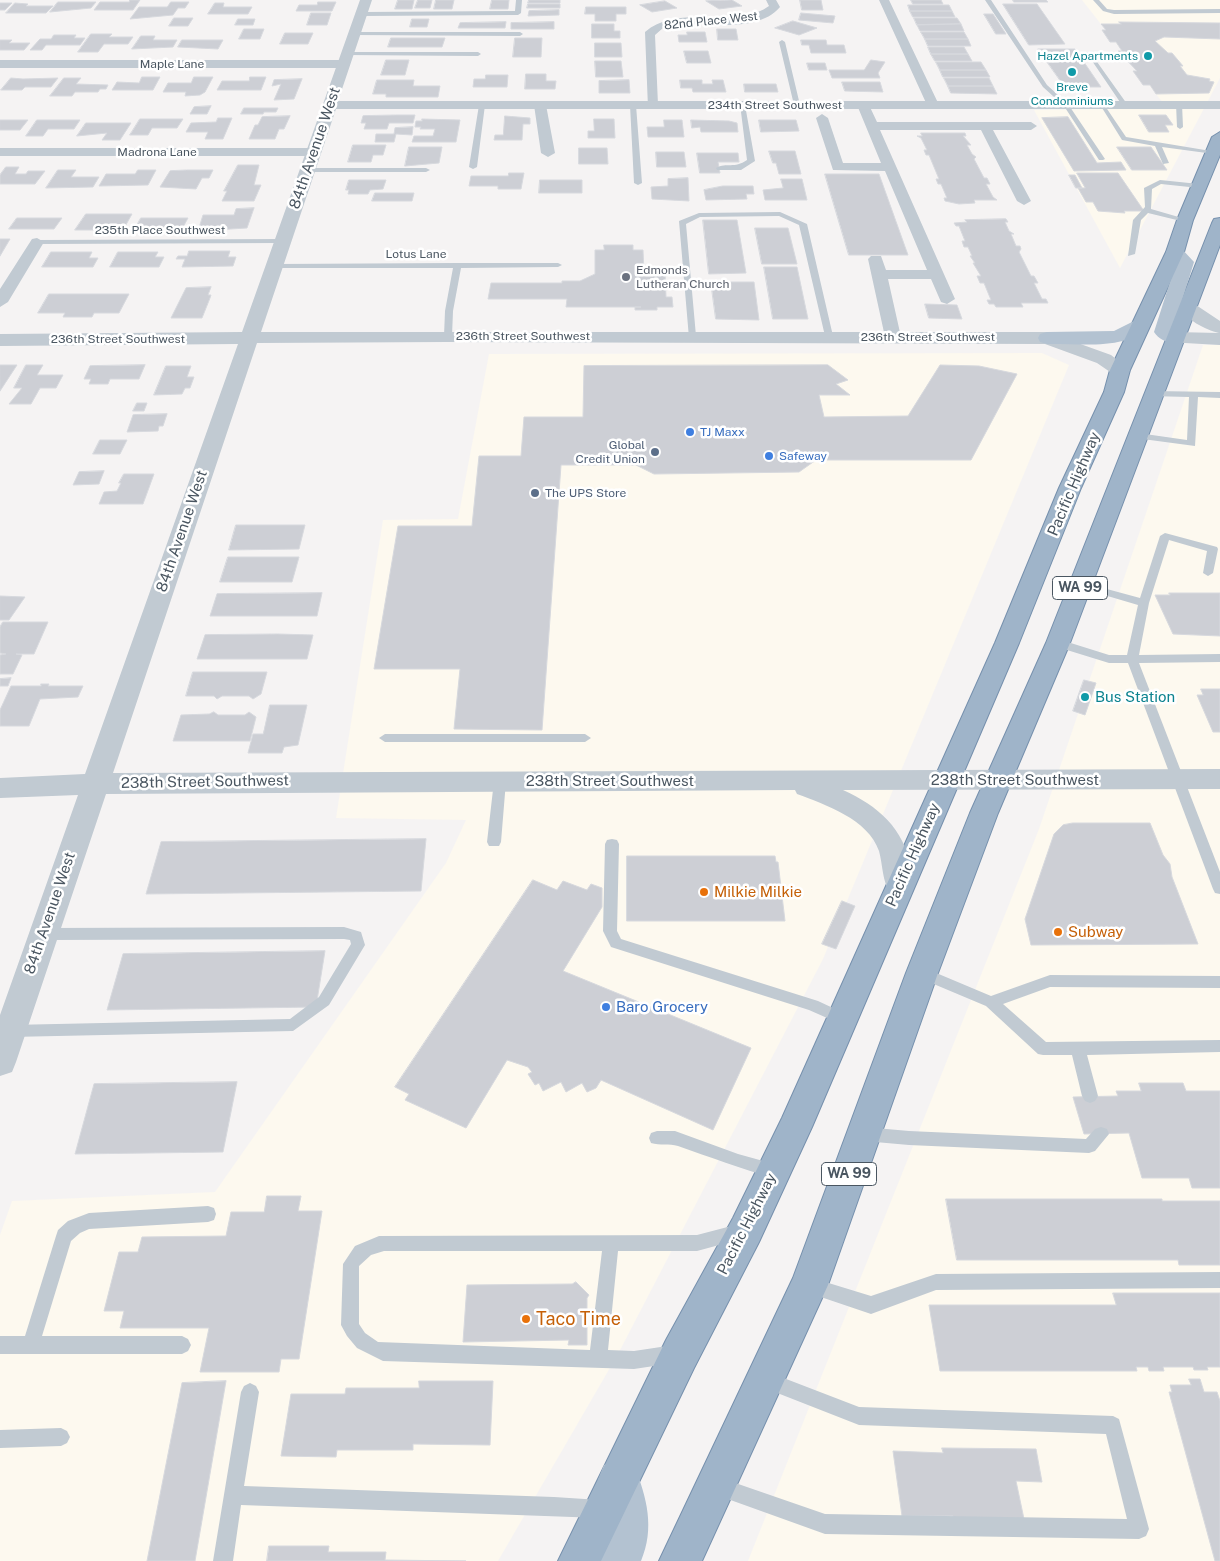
<!DOCTYPE html>
<style>
body{margin:0}
canvas{display:block;background:#f5f3f3}
</style>
<canvas width="1220" height="1561"></canvas>
<script>
const g = document.querySelector('canvas').getContext('2d');
g.lineJoin = 'round';
function fill(path, color) {
  g.fillStyle = color;
  g.fill(path, 'evenodd');
}
function strokePath(path, color, width, dash) {
  g.strokeStyle = color;
  g.lineWidth = width;
  g.lineCap = dash ? 'butt' : 'round';
  g.setLineDash(dash || []);
  g.stroke(path);
}
function drawText(font, color, halo, rows, align = 'center') {
  g.font = font + ' "Public Sans",sans-serif';
  g.lineWidth = 5;
  g.setLineDash([]);
  g.textBaseline = 'middle';
  g.strokeStyle = halo;
  g.fillStyle = color;
  for (const [text, x, y, turn = 0] of rows) {
    g.save();
    g.translate(x, y);
    g.rotate((+turn || 0) * Math.PI / 180);
    g.textAlign = isNaN(turn) ? turn : align;
    if (halo) g.strokeText(text, 0, 0);
    g.fillText(text, 0, 0);
    g.restore();
  }
}
const commercial = new Path2D(`
 M1082 0H1220V78L1120 268 1034 110 1167 108Z
 M1203 345H1220V1561H748L1039 829Z
 M1042 353 1069 365 823 959 618 1354 498 1561H0V1235L12 1201 215 1192 446 863 466 820 336 818 383 520 458 519 489 354Z`);
const building = new Path2D(`
 M130 0H140L133 10H94L100 2H129Z
 M398 0H414L412 9H395Z
 M418 0H432L430 8H415Z
 M436 0H454L452 9H434Z
 M492 0H509L508 9H490Z
 M529 0H560V3H528Z
 M732 0 742 6 719 9 706 1Z
 M800 0H821L823 10H802Z
 M911 0H941L943 4H913Z
 M1013 0H1046L1048 2H1014Z
 M665 1 677 8 652 12 640 5Z
 M58 2H96L91 8 50 12Z
 M171 2H189L185 8H178L173 15 130 19 139 7H167Z
 M318 2H336L332 11H296L299 5H317Z
 M0 3H12L5 10H0Z
 M15 3 28 4 26 6H53L46 13H6Z
 M215 3H224L223 7H252L248 14H208Z
 M528 4H560V8H527Z
 M1003 4H1037L1065 44 1029 45Z
 M908 5H949L952 11H910Z
 M586 7H626V14H616V21H595V14H585Z
 M559 10V15L528 16 529 11Z
 M910 11H952L955 17H913Z
 M311 13H331L327 25H307Z
 M801 13 835 16 833 23 799 20Z
 M984 14H993L1006 34H996Z
 M174 18H193L188 26H169Z
 M914 18H957L961 24 917 25Z
 M238 19H255L253 25H235Z
 M412 19H429L427 27H410Z
 M793 21 817 28 799 35 775 28Z
 M506 22 505 28H458L460 23Z
 M554 22V29H511V23Z
 M1119 22 1220 23V39L1164 37 1155 41 1168 53H1172L1183 66H1180L1187 75 1210 79 1209 81 1214 82 1209 93 1156 94 1150 85H1143L1133 71H1137L1118 51H1122L1116 42H1110L1102 30H1106L1101 24H1121Z
 M592 24H614V31H620V38H592Z
 M961 24 964 31H920L917 25Z
 M244 29H264L260 39H239Z
 M717 29H736L738 40H718Z
 M687 32H705L707 42H679L678 35H687Z
 M921 32H964L968 39H925Z
 M285 33H313L308 44H280Z
 M91 34H112L109 37H133L128 44H104L98 52H78Z
 M54 35H76L74 38H85L80 45H46L42 50H30L40 39H51Z
 M141 36H155L153 40H177L173 47 132 49Z
 M391 38H445L442 47H388Z
 M515 38H542L541 57H513Z
 M925 39H968L971 46H928Z
 M0 40H12L9 43H30L24 50H0Z
 M182 40H223L218 49 178 47Z
 M801 40H826L827 45H844L846 53H811L809 45H802Z
 M595 43H621L622 57H595Z
 M928 47H964L968 54H931Z
 M1038 49H1075L1101 87H1065Z
 M684 51H708L711 63H687Z
 M931 54H968L972 61H935Z
 M386 60H409L405 75H381Z
 M871 60 885 62 878 73 880 78H832L829 70H864Z
 M595 61H621L623 77H596Z
 M936 62H981L986 70H940Z
 M807 63H825L827 70H809Z
 M940 70H986L990 77H943Z
 M526 74H546V81H556L555 89H525Z
 M486 75H508L507 87H473L474 79H485Z
 M142 77H160L153 90H112L117 82 139 83Z
 M194 77H213L205 92 200 95 185 96 186 92H163L168 83H191Z
 M250 77H266L261 90H217L222 81H249Z
 M11 78 23 79 58 78 51 87H25L22 90H1Z
 M64 78H81L76 84 108 85 106 89H100L98 92H75L72 96H50Z
 M944 78H989L993 86H948Z
 M302 79 294 99 274 100 281 84 272 86 274 80Z
 M377 80H414L413 86H440L438 97H386V94H373Z
 M629 80 630 93H599V81Z
 M680 80H702V84H713L712 80H723L726 92H693L692 88H681Z
 M842 82H880L883 92 845 91Z
 M744 84H776L778 92H745Z
 M948 86H993L997 94 951 93Z
 M211 106 207 114H190L194 107Z
 M244 108H278L276 112H264L263 114H241Z
 M396 115H415L413 123H389L387 129H364L366 123H361L363 116Z
 M1139 115H1166L1173 125H1165L1169 132H1149Z
 M290 116 284 129H279L275 139H249L255 125H258L262 117Z
 M505 116 530 118V124H523L522 140H494L495 135H503Z
 M1068 117 1097 163 1121 162 1126 170 1074 171 1042 118Z
 M218 118H232L223 139H205L208 132H186L191 123 216 122Z
 M140 119H183L177 128H152L148 135H130Z
 M422 119 460 120 456 142H412L414 136H433L435 129H420L421 127H415L416 121H422Z
 M594 119H614L615 138H588V131H594Z
 M0 120H28L20 130H0Z
 M37 120H80L74 129H48L43 136H26Z
 M664 120H682L684 137H648L647 127H664Z
 M691 120 729 121 737 123 738 132H701L700 127 692 128Z
 M759 120H796L799 131 761 132Z
 M86 123H131L120 140H102L107 133 77 136Z
 M413 127 412 135 396 134 394 142H375L376 134H394L395 128Z
 M921 133H965L966 136H963L971 145H967L972 154 976 157 974 159 984 178H987L990 184H986L993 197 997 200H974L975 203 959 204 945 201 944 198H947L941 184H938L936 179H939L929 155H926L924 150H927L921 138 917 136H922Z
 M353 145H386L383 155H373L371 162H348Z
 M409 147H442L439 163 405 166Z
 M1117 147H1151L1167 170H1132Z
 M579 148H607L608 164H579Z
 M769 151H795L801 174H779L776 163H773Z
 M656 152H684L686 167H657Z
 M697 153H738L739 162H718L720 173H700Z
 M238 165H259L254 185H261L254 201H222L227 191H224Z
 M6 167H19L15 174H26L28 171H45L35 184H0V175Z
 M58 170H76L71 177H99L93 187 46 188Z
 M138 170H156L148 185 99 186 106 174H135Z
 M187 170H213L209 178H202L196 189 160 187 170 171Z
 M509 173H524L521 189H498V186H469L471 176H508Z
 M1077 173H1118L1144 211H1124L1125 213 1098 211 1093 202H1086L1078 188H1085Z
 M825 174H879L908 255H849Z
 M1069 175H1075L1082 188H1076Z
 M688 178 689 201 652 199 651 187 668 186V179Z
 M781 179H802L807 200H765L763 190 783 188Z
 M349 180H386L383 189 370 190 368 194H348L349 190H346Z
 M540 180H582V193H539Z
 M723 186H753L754 194H746L747 199 706 200 704 190Z
 M375 193H414L412 201H372Z
 M254 208 247 228 198 231 203 215H234L236 209Z
 M86 214H132L123 230H75Z
 M17 218H62L54 229H9Z
 M141 218H188L182 229H135Z
 M1006 219 1008 222H1005L1009 231 1014 234H1011L1016 246H1020L1021 249 1019 252 1031 276H1034L1038 283H1034L1042 299H1046L1048 303H1021L1023 307H996L994 304H989L987 300H991L984 283H980L977 276H981L973 263H975L970 256H972L968 247H964L962 241H965L959 226H956L954 223 967 222 965 220Z
 M703 220H737L746 273 709 274Z
 M755 228H788L797 264H762Z
 M0 239H10L0 256Z
 M604 245H633V250H643L644 272H665L666 297H672L673 307H657V310H635V307H641H566L567 299H488L491 283H562V281H580L595 274V250H604Z
 M189 251H230L228 257H236L233 266 182 267 185 259H176L178 256H187Z
 M51 252H92L89 258H98L93 267H42Z
 M118 252H158L155 257H164L159 267H110Z
 M764 267H797L808 319H773Z
 M711 282H754L759 320 716 319Z
 M211 287 208 295H211L210 298 202 318H171L186 288Z
 M49 294H129L119 313H94L92 317H63L65 313H38Z
 M925 304 957 305 962 319 929 318Z
 M0 365H17L0 391Z
 M26 365H43L37 375H63L56 388H40L31 404H9L22 388H14Z
 M145 365 139 379H110L108 384H89L91 379H84L90 366Z
 M828 365 848 380 836 384 850 395H819L824 417 908 416 940 365 979 366 1017 374 971 460H816L799 472 654 474 636 465H561L542 730 454 729 460 669H374L398 526H472L479 456H521L524 417H583L584 366Z
 M166 366H191L187 377H194L190 388H185L182 394 154 395Z
 M137 403H147L144 411H133Z
 M167 414 163 426H159L158 431 127 432 133 415Z
 M100 440H127L120 454H93Z
 M104 471 99 484 73 485 79 472Z
 M124 474H154L143 504H99L104 492 117 491 121 483H119Z
 M236 525H305L299 549 229 550Z
 M228 557H299L292 582H220Z
 M322 593 317 616H210L217 594Z
 M1169 593H1220V636L1173 634 1155 595H1170Z
 M0 596 25 597 9 620H0Z
 M3 622H48L34 654H16L22 655 13 674H0V655L6 654 0 653V627Z
 M278 634 313 635 307 659H197L205 635Z
 M193 672H267L261 694 253 699 249 696H222L217 699 214 696H186Z
 M11 678 8 686H0V679Z
 M1084 680 1096 683 1085 715 1073 711Z
 M41 684H49L48 686H83L78 697 40 699 29 726H0V710L11 686H41Z
 M1201 689H1220V732H1213L1197 695H1203Z
 M270 705H307L298 745 284 747 282 753H248L253 734H263Z
 M214 712 218 715H245L249 712 256 717 250 741H173L181 715 209 714Z
 M1073 823H1150L1163 855 1170 864 1172 877 1198 944 1031 945 1025 919 1054 834 1063 825Z
 M426 839 421 891 146 894 161 842Z
 M627 856H775L776 862H778L785 921H627Z
 M533 880 557 890 563 881 587 890 591 884 602 888V907L563 971 751 1048 713 1130 601 1080 596 1088 587 1092 582 1083 566 1092 561 1082 543 1091 539 1083 535 1085 528 1074 532 1072 528 1067 507 1060 466 1128 405 1100 409 1094 395 1087Z
 M842 901 855 906 836 949 822 944Z
 M325 951 316 1007 107 1010 123 954Z
 M237 1082 223 1152 75 1154 94 1084Z
 M1139 1083H1183L1186 1091H1220V1188H1192L1189 1178H1142L1129 1133 1084 1134 1073 1097 1118 1096 1116 1091H1141Z
 M267 1196H301L298 1211H322L299 1359H281L279 1372H200L209 1328H120L124 1311H104L119 1252H138L142 1237 226 1236 231 1212H264Z
 M946 1199H1162V1201H1220V1265H1179L1178 1260H957Z
 M576 1282 589 1295 587 1298V1345H568L569 1340 463 1342 467 1285 572 1284Z
 M1113 1293H1220V1367H1207L1208 1370H1194L1193 1367H1163L1164 1371H1149L1148 1367H1136L1137 1371H940L929 1305H1116Z
 M1189 1379H1200L1204 1392H1217L1220 1401V1561H1215L1169 1392H1172L1170 1385H1191Z
 M226 1381 195 1561H147L182 1383Z
 M419 1381H493L490 1445 413 1444V1450H337L336 1457 281 1456 291 1394H345L346 1388H419Z
 M942 1448 1036 1449 1042 1482 1016 1481 1024 1519H954L953 1516H902L893 1451 943 1453Z
 M269 1546H329L328 1552H386L385 1560 466 1561H267Z`);
const service = new Path2D(`
 M516 0H522L521 13 518 15 361 16 358 14 361 12 515 11Z
 M985 0H991L1047 85 1068 104 1105 159 1103 160H1099L1064 106 1043 87Z
 M1093 0H1099L1107 9 1114 10 1220 9V13L1114 14 1103 11Z
 M354 32H520L523 34 520 36 352 35Z
 M782 40 785 42 800 105 797 107 794 105 779 42Z
 M347 52H478L481 54 478 56 345 55Z
 M1086 52H1090L1127 104 1126 105H1122Z
 M1179 102 1182 104 1183 127 1180 129 1177 127 1176 104Z
 M482 103 485 105 477 167 473 169 469 167 479 105Z
 M633 103 636 105 642 183 638 185 634 183 630 105Z
 M1099 103H1103L1126 137 1217 152 1214 154 1162 147 1169 163 1163 164 1155 146 1122 140Z
 M740 104 745 105 755 161 741 170H717L716 168C727 162 734 169 747 160Z
 M307 168H426L430 170 426 172H304L303 170Z
 M1160 180 1199 184 1203 186 1199 188 1161 184 1152 189 1151 209 1189 220 1185 222 1148 213 1141 220 1135 254 1128 256 1133 220 1145 207 1144 188Z
 M780 212 807 224 833 336 832 338 825 336 799 225 779 216 700 217 686 224 696 336 689 338 679 221 699 213Z
 M286 239V243H283L37 244 33 242 37 240Z
 M457 263H558L562 265 558 267 461 268 453 311 452 336 448 339 444 336 445 311 453 268H274L270 266 274 264Z
 M1152 391 1220 392V398L1198 397 1195 446 1135 438 1133 436 1138 433 1187 440 1189 397 1149 396 1147 394Z
 M1165 533 1217 547 1218 549 1213 573 1208 576 1203 573 1207 551 1169 540 1149 603 1139 655 1220 654V662L1139 663 1220 872V894L1215 893 1213 889 1128 663H1109L1054 646 1052 643 1058 639 1109 655H1127L1138 605 1077 587 1076 585 1081 582 1140 598 1160 536Z
 M385 734H585L591 738 585 742H385L379 738Z
 M500 776 506 781 501 842 499 846H489L487 842 494 781Z
 M612 839 617 840 619 844 617 931 621 939 818 1001 848 1015 850 1019 848 1023 843 1025 809 1010 611 947 603 931 605 844 607 840Z
 M344 927 361 932 365 945 329 1005 293 1031 10 1037 5 1035 3 1031 5 1027 10 1025 290 1019 319 997 351 944 350 940 344 939 44 940 39 938 37 934 39 930 44 928Z
 M922 967 991 996 1050 975 1220 976V988L1050 987 1003 1004 1046 1042 1220 1040V1052L1087 1055 1098 1096 1095 1101 1090 1103 1085 1101 1082 1096 1072 1055H1043L1038 1054 986 1006 917 977 915 973 917 969Z
 M864 1127 909 1131 1086 1139 1095 1129 1101 1127 1107 1129 1109 1134 1095 1151 1089 1153 909 1145 864 1141 858 1139 856 1134 858 1129Z
 M657 1131H675L738 1154 774 1164 780 1166 782 1171 780 1176 774 1178C741 1169 710 1157 678 1146 669 1143 660 1146 651 1143L649 1138 651 1133Z
 M208 1206 214 1208 216 1214 214 1220 208 1222 89 1229 80 1233 71 1241 42 1336H182L188 1339 191 1345 188 1351 182 1354H0V1336H25L56 1236 58 1230 68 1221 89 1213Z
 M739 1224 745 1226 747 1232 745 1238 697 1251H618L608 1350 634 1351 674 1345 680 1348 683 1354 680 1360 674 1363 634 1369 383 1361 357 1348 347 1336 341 1325 343 1264 355 1246 379 1236 697 1235ZM384 1251H602L590 1350 378 1342 365 1333 359 1324V1266L371 1255Z
 M1220 1272V1288L936 1290 871 1314 809 1293 803 1291 801 1285 803 1279 809 1277 871 1296 936 1274Z
 M768 1372 859 1407 1113 1416 1119 1419 1149 1529 1146 1536 1139 1539 825 1534 711 1493 709 1486 711 1479 718 1477 825 1514 1127 1519 1106 1434 859 1425 762 1387 759 1381 762 1375Z
 M250 1383 256 1386 259 1392 244 1486 554 1497 600 1500 607 1502 609 1509 607 1516 600 1518 241 1505 233 1561H213L241 1392 244 1386Z
 M61 1428 67 1431 70 1437 67 1443 61 1446 0 1448V1430Z`);
const minor = new Path2D(`
 M766 0H776L780 7C757 34 706 22 674 25L663 28 655 35 658 105 652 109 648 108 645 32C681 2 732 32 769 6Z
 M879 0H889L939 105 937 108 933 109 927 105Z
 M0 60H344L350 64 344 68H0Z
 M540 101 546 105 555 153 548 157 541 153 534 105Z
 M863 101 869 105 877 122H1031L1037 126 1031 130H993L1031 201 1024 205 1017 201 981 130H880L955 299 947 304 941 302 931 279H888L901 337 893 342 885 337 868 259 871 256H881L886 270H927L885 171 833 170 816 118 822 114 828 118 843 163H881L857 105Z
 M0 148H313L320 152 313 156H0Z
 M37 238 44 242 8 302 0 307V289L32 239Z`);
const tertiary = new Path2D(`
 M360 0H372L338 101H1220V109H336L261 332H1047L1111 355 1130 370 1127 374H1113L1097 363 1045 344 448 342 257 343 113 773 1220 769V789L843 790C878 806 904 828 911 868 913 878 915 884 910 893L900 897 890 893C882 880 883 866 879 851 868 819 826 805 797 794L795 790 106 794 16 1062 12 1072 0 1076V1015L78 795 0 798V778L85 774 238 344 0 346V334L242 332Z
 M1187 302 1193 303 1220 321V345L1167 342 1165 338 1167 334 1174 332 1219 333C1205 330 1186 319 1178 307L1181 303Z`);
const primary = new Path2D(`
 M1175 247 1181 248 1194 262 1173 330 1183 338 1181 342C1171 345 1160 341 1154 332L1176 263 1166 252 1169 248Z
 M1142 317 1149 319 1151 323C1131 352 1078 343 1047 344L1040 342 1038 338 1040 334 1047 332 1114 331Z
 M619 1459 634 1465C647 1498 655 1528 641 1561H599L608 1530 606 1512 598 1480 604 1465Z`);
const trunk = new Path2D(`
 M1220 132V155L1193 220 1184 252 1130 370 1124 392 1081 488 1019 643 812 1127 759 1242 694 1368 601 1561H558L666 1340 733 1218 782 1118 995 643 1059 488 1104 392 1110 370 1166 252 1177 220 1212 137Z
 M1220 218V245L1070 643 998 813 938 973 828 1285 702 1561H659L793 1278 906 973 970 813 1046 643 1212 223 1214 219Z`);
const markers = [
 [1148,56,5,"#0f9aa8"],
 [1072,72,5,"#0f9aa8"],
 [626,277,5,"#6b7280"],
 [690,432,5,"#3f7fe0"],
 [655,452,5,"#5c6f8a"],
 [769,456,5,"#3f7fe0"],
 [535,493,5,"#5c6f8a"],
 [1085,697,5,"#0f9aa8"],
 [704,892,5,"#e8710a"],
 [1058,932,5,"#e8710a"],
 [606,1007,5,"#3f7fe0"],
 [526,1319,5,"#e8710a"]
];
const farStreetnames = [
 ["82nd Place West",711,21,-6],
 ["Maple Lane",172,64],
 ["234th Street Southwest",775,105],
 ["Madrona Lane",157,152],
 ["235th Place Southwest",160,230],
 ["Lotus Lane",416,254],
 ["236th Street Southwest",523,336],
 ["236th Street Southwest",928,337],
 ["236th Street Southwest",118,339]
];
const farCulturenames = [
 ["Hazel Apartments",1138,56],
 ["Breve",1072,87,"center"],
 ["Condominiums",1072,101,"center"]
];
const farWorshipnames = [
 ["Edmonds",636,270],
 ["Lutheran Church",636,284]
];
const farShopnames = [
 ["TJ Maxx",700,432],
 ["Safeway",779,456]
];
const farServicenames = [
 ["Global",645,445],
 ["Credit Union",645,459],
 ["The UPS Store",545,493,"left"]
];
const shields = [
 [1080,588,55],
 [849,1174,55]
];
const shieldNames = [
 ["WA 99",1080,588],
 ["WA 99",849,1174]
];
const streetNames = [
 ["84th Avenue West",315,148,-71],
 ["Pacific Highway",1074,484,-67],
 ["84th Avenue West",182,531,-71],
 ["238th Street Southwest",1015,780],
 ["238th Street Southwest",610,781],
 ["238th Street Southwest",205,782,-1],
 ["Pacific Highway",913,855,-66],
 ["84th Avenue West",50,913,-71],
 ["Pacific Highway",747,1224,-63]
];
const cultureNames = [
 ["Bus Station",1095,697]
];
const foodNames = [
 ["Milkie Milkie",714,892],
 ["Subway",1068,932]
];
const shopNames = [
 ["Baro Grocery",616,1007]
];
const nearFoodnames = [
 ["Taco Time",536,1319]
];
fill(commercial, '#fdf9ef');
fill(building, '#cdcfd5');
strokePath(building, '#d7d9de', 1);
strokePath(trunk, '#7690ad', 2);
fill(service, '#c1cad2');
fill(minor, '#c1cad2');
fill(tertiary, '#c1cad2');
fill(primary, '#b3c2d1');
fill(trunk, '#9fb4c9');
for (const [x, y, r, color] of markers) {
  const dot = new Path2D();
  dot.arc(x, y, r, 0, 2 * Math.PI);
  g.fillStyle = color;
  g.fill(dot);
  strokePath(dot, '#fff', 2);
}
drawText('12px', '#4a5661', '#fff', farStreetnames);
drawText('12px', '#0d838f', '#fff', farCulturenames, 'right');
drawText('12px', '#5b616d', '#fff', farWorshipnames, 'left');
drawText('12px', '#366cbe', '#fff', farShopnames, 'left');
drawText('12px', '#4e5e75', '#fff', farServicenames, 'right');
for (const [x, y, w] of shields) {
  const box = new Path2D();
  box.roundRect(x - w / 2, y - 11.5, w, 23, 4);
  g.fillStyle = '#fff';
  g.fill(box);
  strokePath(box, '#4a5661', 1);
}
drawText('bold 14px', '#4a5661', null, shieldNames);
drawText('15px', '#4a5661', '#fff', streetNames);
drawText('15px', '#0d838f', '#fff', cultureNames, 'left');
drawText('15px', '#c56008', '#fff', foodNames, 'left');
drawText('15px', '#366cbe', '#fff', shopNames, 'left');
drawText('18px', '#c56008', '#fff', nearFoodnames, 'left');
</script>
